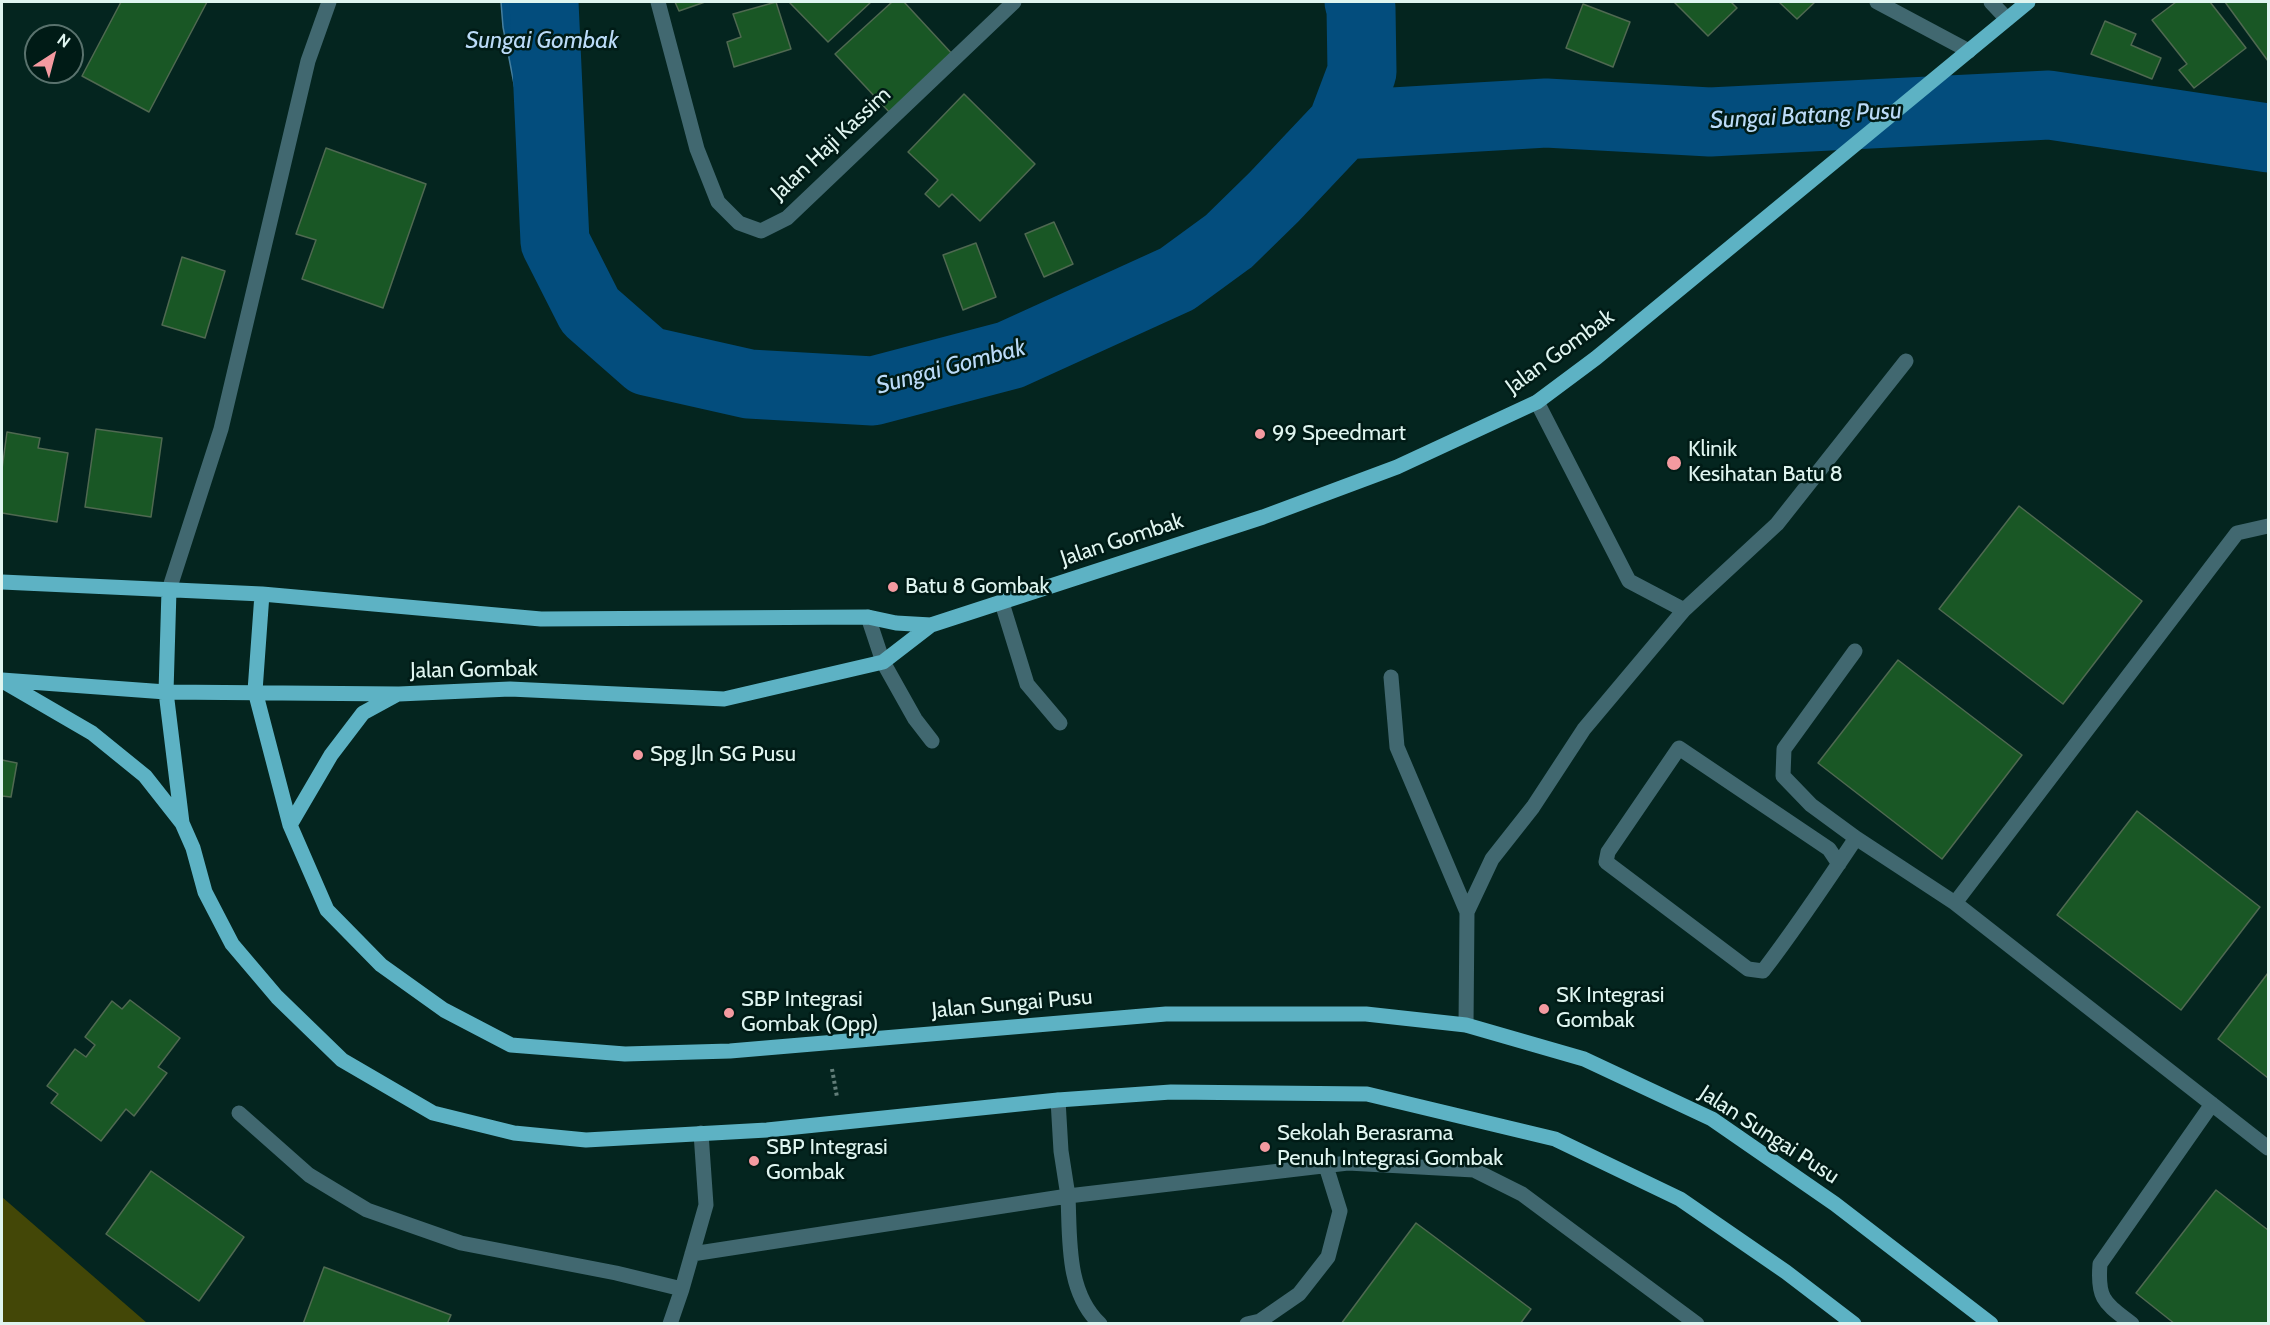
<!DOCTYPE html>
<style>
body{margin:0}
#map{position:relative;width:2270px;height:1325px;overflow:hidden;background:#04251f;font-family:Cabin,sans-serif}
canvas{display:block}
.frame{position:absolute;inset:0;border:3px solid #dff5f0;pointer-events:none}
.north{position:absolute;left:24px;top:24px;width:60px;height:60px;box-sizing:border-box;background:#001b16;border:2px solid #59726d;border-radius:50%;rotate:36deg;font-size:16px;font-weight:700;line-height:24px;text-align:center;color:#dff5f0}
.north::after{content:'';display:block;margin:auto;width:21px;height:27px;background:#f49aa0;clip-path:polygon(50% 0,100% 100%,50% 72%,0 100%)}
</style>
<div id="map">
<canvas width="2270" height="1325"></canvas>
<div class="frame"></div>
<div class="north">N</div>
</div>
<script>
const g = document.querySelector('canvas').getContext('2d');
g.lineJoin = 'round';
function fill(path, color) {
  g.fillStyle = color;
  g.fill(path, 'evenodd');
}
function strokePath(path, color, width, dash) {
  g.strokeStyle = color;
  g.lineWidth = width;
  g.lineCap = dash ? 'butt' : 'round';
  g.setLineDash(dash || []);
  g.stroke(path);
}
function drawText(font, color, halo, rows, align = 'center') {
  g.font = font + ' Cabin,sans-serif';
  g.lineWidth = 5;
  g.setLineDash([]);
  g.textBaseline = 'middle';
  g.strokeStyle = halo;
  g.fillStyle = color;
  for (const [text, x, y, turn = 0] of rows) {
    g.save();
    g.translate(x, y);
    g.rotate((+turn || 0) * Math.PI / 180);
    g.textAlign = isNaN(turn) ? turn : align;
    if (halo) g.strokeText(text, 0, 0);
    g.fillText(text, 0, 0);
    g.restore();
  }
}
const forest = new Path2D(`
 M2 1197 147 1323H2Z`);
const water = new Path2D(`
 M501 2H576L581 105 550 118 522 125 503 27Z`);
const river = new Path2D(`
 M544 2 555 242 590 311 647 361 749 384 873 391 1010 355 1177 279 1229 241 1274 197 1342 125 1362 72 1361 8 1359 2
 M1342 125 1546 113 1710 122 2049 105 2268 138`);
const building = new Path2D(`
 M121 2H207L149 112 82 76Z
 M675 2H705L679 11Z
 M776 2 791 49 734 67 727 42 741 37 733 14Z
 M789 2H871L828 42Z
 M892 2H904L954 56 891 114 835 54Z
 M1674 2H1731L1737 8 1708 36Z
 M1779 2H1815L1797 19Z
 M2176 2H2210L2246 48 2194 88 2179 70 2187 64 2152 20Z
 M2225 2H2268V61Z
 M1583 4 1630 22 1613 67 1566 48Z
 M2105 21 2136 34 2131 45 2161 58 2152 79 2091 54Z
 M964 94 1035 164 980 221 952 194 939 207 925 194 938 180 908 152Z
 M326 148 426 184 383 308 302 279 316 240 296 234Z
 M1054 222 1073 264 1044 277 1025 234Z
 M976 243 996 297 963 310 943 255Z
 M182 257 225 271 205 338 162 325Z
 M96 429 162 438 151 517 85 507Z
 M7 432 40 438 38 448 68 453 57 522 2 513V469Z
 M2019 506 2142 601 2063 704 1939 609Z
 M1898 660 2022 755 1942 859 1818 763Z
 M2 760 17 763 11 797 2 796Z
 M2137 811 2260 907 2181 1010 2057 915Z
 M2268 973V1078L2218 1039Z
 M130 1000 180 1038 158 1067 167 1073 134 1116 126 1109 101 1141 51 1103 58 1094 47 1086 75 1049 86 1057 95 1045 85 1037 112 1001 122 1009Z
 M151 1171 244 1237 199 1301 106 1234Z
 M2216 1190 2268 1230V1324H2175L2136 1293Z
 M1416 1223 1531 1309 1520 1324H1341Z
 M324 1267 451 1315 447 1324H303Z`);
const path = new Path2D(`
 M832 1069 837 1097`);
const minor = new Path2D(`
 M658 2 697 149 718 202 739 223 761 231 787 218 1014 2
 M1877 2 1969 51
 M1991 2 2007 19
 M1537 402 1629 581 1684 610
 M2268 526 2237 533 1955 903 2268 1148
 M169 590 221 429 308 61 329 2
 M1002 603 1027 684 1060 723
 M868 617 883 662 915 719 932 741
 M1855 651 1784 749 1783 776 1811 805 1856 838 1955 903
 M1391 677 1397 747 1467 912
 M1839 864 1829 849 1679 748 1608 852 1606 862 1748 969 1763 971C1796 928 1826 883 1856 838
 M1466 1025 1467 912 1492 859 1533 807 1584 729 1684 610 1777 524 1906 361
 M239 1113 309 1175 367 1210 461 1243 616 1273 682 1289 706 1205 701 1133
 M692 1254 1068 1196 1061 1151 1058 1100
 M670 1324 682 1289
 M1100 1324C1066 1292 1070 1239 1068 1196L1348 1163 1474 1170 1522 1194 1697 1324
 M1247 1324 1260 1321 1299 1294 1328 1257 1340 1211 1326 1166
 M2132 1324C2105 1303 2097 1300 2100 1264L2212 1104`);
const major = new Path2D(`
 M2 582 262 594 541 619 868 617 896 623 931 625
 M169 590 166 692 182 823 193 848 205 892 232 944 277 997 342 1060 433 1113 514 1133 586 1140 767 1130 1058 1100 1171 1092 1367 1094 1555 1139 1680 1199 1786 1272 1854 1324
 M262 594 255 691 290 825 327 910 381 965 444 1010 511 1045 625 1054 730 1051 1166 1014H1366L1466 1025 1584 1059 1712 1119 1835 1204 1991 1324
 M2 680 166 692 399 694 510 689 724 699 883 662 931 625 1263 517 1397 467 1537 402 1596 358 2028 2
 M6 683 92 733 145 776 182 823
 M290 825 331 755 363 713 396 695`);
const markers = [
 [1260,434,6,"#f49aa0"],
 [1674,463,8,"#f49aa0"],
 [893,587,6,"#f49aa0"],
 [638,755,6,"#f49aa0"],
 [1544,1009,6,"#f49aa0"],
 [729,1013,6,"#f49aa0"],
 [1265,1147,6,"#f49aa0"],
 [754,1161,6,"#f49aa0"]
];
const streetNames = [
 ["Jalan Haji Kassim",831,144,-43],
 ["Jalan Gombak",1560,352,-36],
 ["Jalan Gombak",1122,540,-18],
 ["Jalan Gombak",474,670,-1],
 ["Jalan Sungai Pusu",1012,1004,-5],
 ["Jalan Sungai Pusu",1769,1135,33]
];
const poiNames = [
 ["99 Speedmart",1272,434],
 ["Klinik",1688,450],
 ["Kesihatan Batu 8",1688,475],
 ["Batu 8 Gombak",905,587],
 ["Spg Jln SG Pusu",650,755],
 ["SK Integrasi",1556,996],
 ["Gombak",1556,1021],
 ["SBP Integrasi",741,1000],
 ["Gombak (Opp)",741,1025],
 ["Sekolah Berasrama",1277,1134],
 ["Penuh Integrasi Gombak",1277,1159],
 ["SBP Integrasi",766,1148],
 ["Gombak",766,1173]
];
const waterNames = [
 ["Sungai Gombak",542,41],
 ["Sungai Batang Pusu",1806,116,-3],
 ["Sungai Gombak",951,367,-15]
];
fill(forest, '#434707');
fill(water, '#034d7d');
strokePath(water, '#457fa0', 1.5);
strokePath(river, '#034d7d', 69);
fill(building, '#195725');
strokePath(building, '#4f6951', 1.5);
strokePath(path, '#627e79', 4, [3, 3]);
strokePath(minor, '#416870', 15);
strokePath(major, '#5db2c4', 15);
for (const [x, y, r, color] of markers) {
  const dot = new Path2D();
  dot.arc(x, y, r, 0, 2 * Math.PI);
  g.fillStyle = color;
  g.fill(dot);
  strokePath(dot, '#001b16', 2);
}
drawText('22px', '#dff5f0', '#001b16', streetNames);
drawText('22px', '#dff5f0', '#001b16', poiNames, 'left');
drawText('italic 24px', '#bbdbf8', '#001b16', waterNames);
</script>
